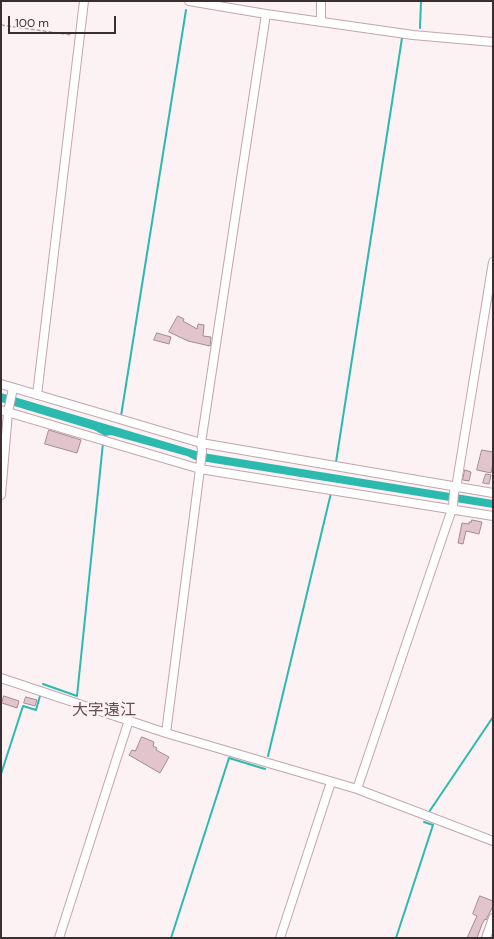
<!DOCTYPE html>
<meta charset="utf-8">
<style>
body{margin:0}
#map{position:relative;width:494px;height:939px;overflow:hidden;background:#fcf1f3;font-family:"DM Sans",sans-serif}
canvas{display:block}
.frame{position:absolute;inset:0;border:2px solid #392e31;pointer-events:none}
.scale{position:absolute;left:8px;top:16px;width:108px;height:18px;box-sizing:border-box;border:2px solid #392e31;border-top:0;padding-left:5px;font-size:12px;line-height:14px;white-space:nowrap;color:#392e31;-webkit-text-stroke:3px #fcf1f3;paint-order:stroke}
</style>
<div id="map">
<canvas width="494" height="939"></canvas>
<div class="frame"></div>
<div class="scale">100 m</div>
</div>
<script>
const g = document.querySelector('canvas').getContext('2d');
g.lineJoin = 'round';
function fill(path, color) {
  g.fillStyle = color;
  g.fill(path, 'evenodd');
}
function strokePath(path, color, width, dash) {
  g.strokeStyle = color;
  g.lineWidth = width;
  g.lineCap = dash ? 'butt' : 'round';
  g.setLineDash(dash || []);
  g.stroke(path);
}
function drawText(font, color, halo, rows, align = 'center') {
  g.font = font + ' "DM Sans","Noto Sans JP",sans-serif';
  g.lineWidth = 4;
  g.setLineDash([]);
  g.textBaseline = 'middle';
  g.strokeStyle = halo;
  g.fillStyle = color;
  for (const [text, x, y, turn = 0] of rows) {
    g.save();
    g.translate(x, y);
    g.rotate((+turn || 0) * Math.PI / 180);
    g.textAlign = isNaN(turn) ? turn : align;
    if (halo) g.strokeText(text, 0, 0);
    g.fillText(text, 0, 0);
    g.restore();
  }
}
const water = new Path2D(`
 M1 393 203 453 493 500V508L195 460 187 456 111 435 105 436 94 430 1 402Z`);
const stream = new Path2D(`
 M112 1H117
 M420 28 421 1
 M121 416 186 10
 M336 462 402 38
 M43 684 77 696 103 443
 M268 756 331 493
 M1 774 23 706 36 710 40 696
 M429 812 493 717
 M171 938 229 758 265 769
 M396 938 433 825 424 822`);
const building = new Path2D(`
 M178 316 184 319 183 321 197 329 198 324 204 325 203 336 211 337 210 346 188 341 169 332Z
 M157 333 171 337 169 344 154 340Z
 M49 430 81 440 77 453 45 444Z
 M482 450 493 452V464L491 473 477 470Z
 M465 470 471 472 469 481 463 480Z
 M486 474 491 475 489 484 483 483Z
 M472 520 482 522 479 534 466 531 463 544 458 543 462 523 469 524V522H471Z
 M4 696 19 701 17 708 2 703Z
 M26 697 37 700 35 706 24 703Z
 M142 737 154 742 153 746 157 748 156 750 169 757 160 773 129 755 132 750 135 751Z
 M480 896 493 901V906L486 920 485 919 482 924 477 938H467L477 916 473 914Z`);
const path = new Path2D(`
 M1 25 72 35`);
const minor = new Path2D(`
 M189 1 266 14 413 35 493 42
 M321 21V1
 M1 384 201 443 493 493
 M37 395 84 1
 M1 410 200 469 493 516
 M1 495 8 412 13 388
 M1 678 166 733 357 789 493 841
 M166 733 200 469 202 451 201 443 266 14
 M357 789 453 506 454 492 456 488 493 262
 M59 938 129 720
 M280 938 331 782
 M486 938 493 918`);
const quarterNames = [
 ["大字遠江",104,711]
];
fill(water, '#2cbaaf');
strokePath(stream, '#2cbaaf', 2);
fill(building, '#e1c4cc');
strokePath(building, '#a48a91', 1);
strokePath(minor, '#c1a6ad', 10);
strokePath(path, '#b1a6a9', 1.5, [4, 2]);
strokePath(minor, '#fff', 8);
drawText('16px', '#664e54', '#fcf1f3', quarterNames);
</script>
